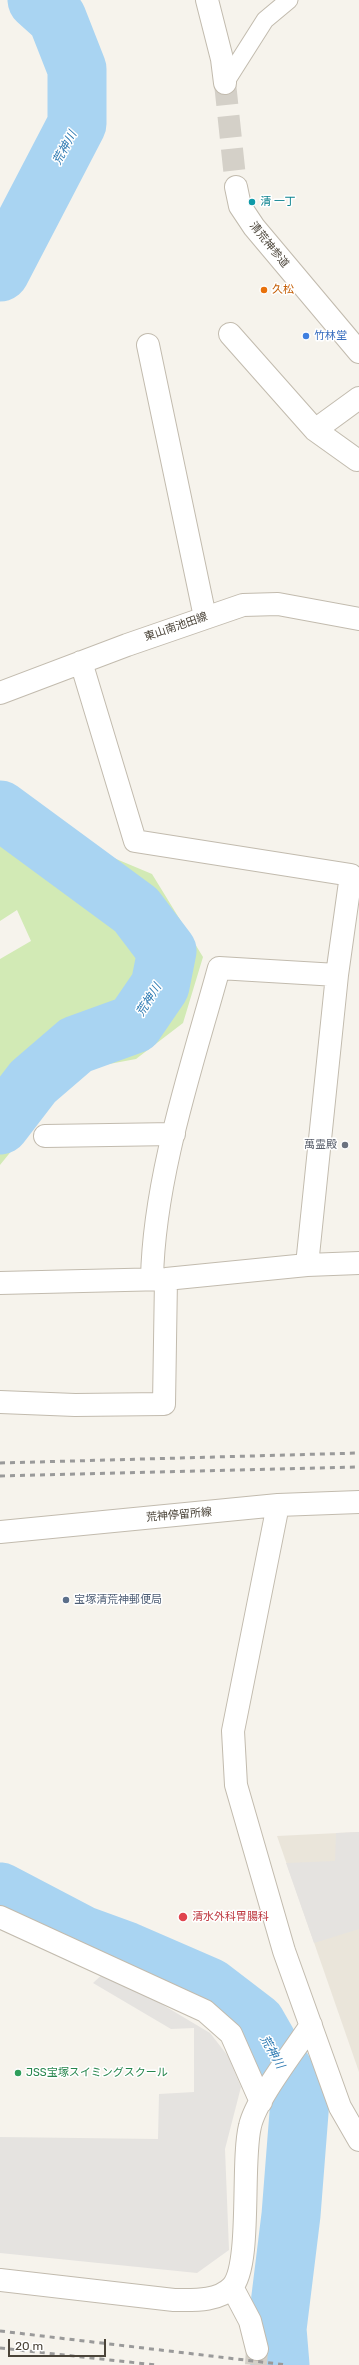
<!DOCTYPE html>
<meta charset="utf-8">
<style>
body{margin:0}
#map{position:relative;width:359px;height:2365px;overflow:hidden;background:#f6f3ec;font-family:Rubik,sans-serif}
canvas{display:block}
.scale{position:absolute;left:8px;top:2339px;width:98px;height:18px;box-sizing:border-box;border:2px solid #4b4439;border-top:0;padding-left:5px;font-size:12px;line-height:14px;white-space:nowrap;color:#4b4439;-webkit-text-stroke:3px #fff;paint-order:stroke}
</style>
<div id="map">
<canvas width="359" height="2365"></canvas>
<div class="scale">20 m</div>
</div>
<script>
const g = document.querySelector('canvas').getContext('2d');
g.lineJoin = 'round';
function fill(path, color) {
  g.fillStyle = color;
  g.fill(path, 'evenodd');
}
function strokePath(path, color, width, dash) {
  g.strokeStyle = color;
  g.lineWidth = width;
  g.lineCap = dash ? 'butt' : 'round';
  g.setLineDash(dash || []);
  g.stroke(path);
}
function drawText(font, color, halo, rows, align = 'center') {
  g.font = font + ' Rubik,"Noto Sans JP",sans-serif';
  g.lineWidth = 3;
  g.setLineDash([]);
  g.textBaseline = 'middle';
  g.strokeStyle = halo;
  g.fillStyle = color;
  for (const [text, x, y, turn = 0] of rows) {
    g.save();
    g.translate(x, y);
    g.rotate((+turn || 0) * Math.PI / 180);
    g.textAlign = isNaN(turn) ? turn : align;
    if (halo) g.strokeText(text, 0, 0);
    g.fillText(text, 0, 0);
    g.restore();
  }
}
const residential = new Path2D(`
 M359 1832V2072L277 1836Z`);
const green = new Path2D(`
 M0 793 15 795 90 848 152 874 203 957 183 1023 136 1059 77 1070 0 1165V959L31 941 17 910 0 921Z`);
const parking = new Path2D(`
 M359 1832V1929L314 1943 286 1863 335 1861 336 1833Z
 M106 1971 210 2033 228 2056 241 2087 225 2149 229 2250 197 2273 0 2253V2137L158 2139 159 2094 194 2092V2028L171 2029 93 1983Z`);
const river = new Path2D(`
 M0 272 77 124V69L57 18 37 0
 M0 810 136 910 167 951 160 986 134 1024 76 1045 33 1082 0 1125
 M0 1892 82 1935 126 1951 209 1987 256 2023 300 2100 291 2215 277 2329 280 2365`);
const streetTunnel = new Path2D(`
 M225 83 236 187
 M256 2365 257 2349`);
const lane = new Path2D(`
 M225 83 265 20 289 0`);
const street = new Path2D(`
 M207 0 222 59 225 83
 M236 187 240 206 254 227 359 352
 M230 334 315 430 357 460
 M148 345 205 617
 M315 430 359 398
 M81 662 135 841 351 875 337 975
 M0 693 127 645 243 605 278 604 359 619
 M45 1136 174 1134
 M152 1279C154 1177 192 1066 219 968L337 975 307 1265
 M0 1283 166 1279 307 1265 359 1263
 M0 1402 75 1405 164 1404 166 1279
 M278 1505 233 1731 236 1785 284 1951 340 2107 359 2140
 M0 1532 278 1505 359 1502
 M0 1917 205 2011 231 2034 261 2102
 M0 2280 174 2300C192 2300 218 2302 232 2287 252 2265 241 2162 250 2126 256 2099 295 2050 311 2025
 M232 2287 250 2321 257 2349`);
const rail = new Path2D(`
 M0 1463 359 1453
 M0 1476 359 1467
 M0 2331 287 2365
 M0 2348 156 2365`);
const markers = [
 [252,202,4,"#0f9aa8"],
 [264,290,4,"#e8710a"],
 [306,336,4,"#3f7fe0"],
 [345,1145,4,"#6b7280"],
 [66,1600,4,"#5c6f8a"],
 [183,1917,5,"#e0444e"],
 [18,2073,4,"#2e9e5b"]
];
const cultureNames = [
 ["清 一丁",260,202]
];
const streetNames = [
 ["清荒神参道",269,245,51],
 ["東山南池田線",176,627,-19],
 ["荒神停留所線",179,1515,-5]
];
const foodNames = [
 ["久松",272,290]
];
const shopNames = [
 ["竹林堂",314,336]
];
const worshipNames = [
 ["萬霊殿",337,1145]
];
const serviceNames = [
 ["宝塚清荒神郵便局",74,1600]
];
const healthNames = [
 ["清水外科胃腸科",192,1917]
];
const leisureNames = [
 ["JSS宝塚スイミングスクール",26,2073]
];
const waterNames = [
 ["荒神川",65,148,-62],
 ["荒神川",149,1000,-58],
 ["荒神川",272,2052,60]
];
fill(residential, '#eae5da');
fill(green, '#d2eab5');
fill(parking, '#e5e3e0');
strokePath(river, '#a9d4f2', 59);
strokePath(streetTunnel, '#d4d0c8', 22, [22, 11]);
strokePath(lane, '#c2bbae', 19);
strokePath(street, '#c2bbae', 24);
strokePath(lane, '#fff', 17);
strokePath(street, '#fff', 22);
strokePath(rail, '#9a9a9a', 3, [5, 5]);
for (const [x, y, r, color] of markers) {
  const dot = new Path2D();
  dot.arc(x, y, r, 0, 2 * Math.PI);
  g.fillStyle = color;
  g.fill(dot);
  strokePath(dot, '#fff', 1.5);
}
drawText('11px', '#0d838f', '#fff', cultureNames, 'left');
drawText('11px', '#4b4439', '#fff', streetNames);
drawText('11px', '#c56008', '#fff', foodNames, 'left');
drawText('11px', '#366cbe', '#fff', shopNames, 'left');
drawText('11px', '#5b616d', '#fff', worshipNames, 'right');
drawText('11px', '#4e5e75', '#fff', serviceNames, 'left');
drawText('11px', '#be3a42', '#fff', healthNames, 'left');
drawText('11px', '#27864d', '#fff', leisureNames, 'left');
drawText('italic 12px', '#2e7ab2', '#fff', waterNames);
</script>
